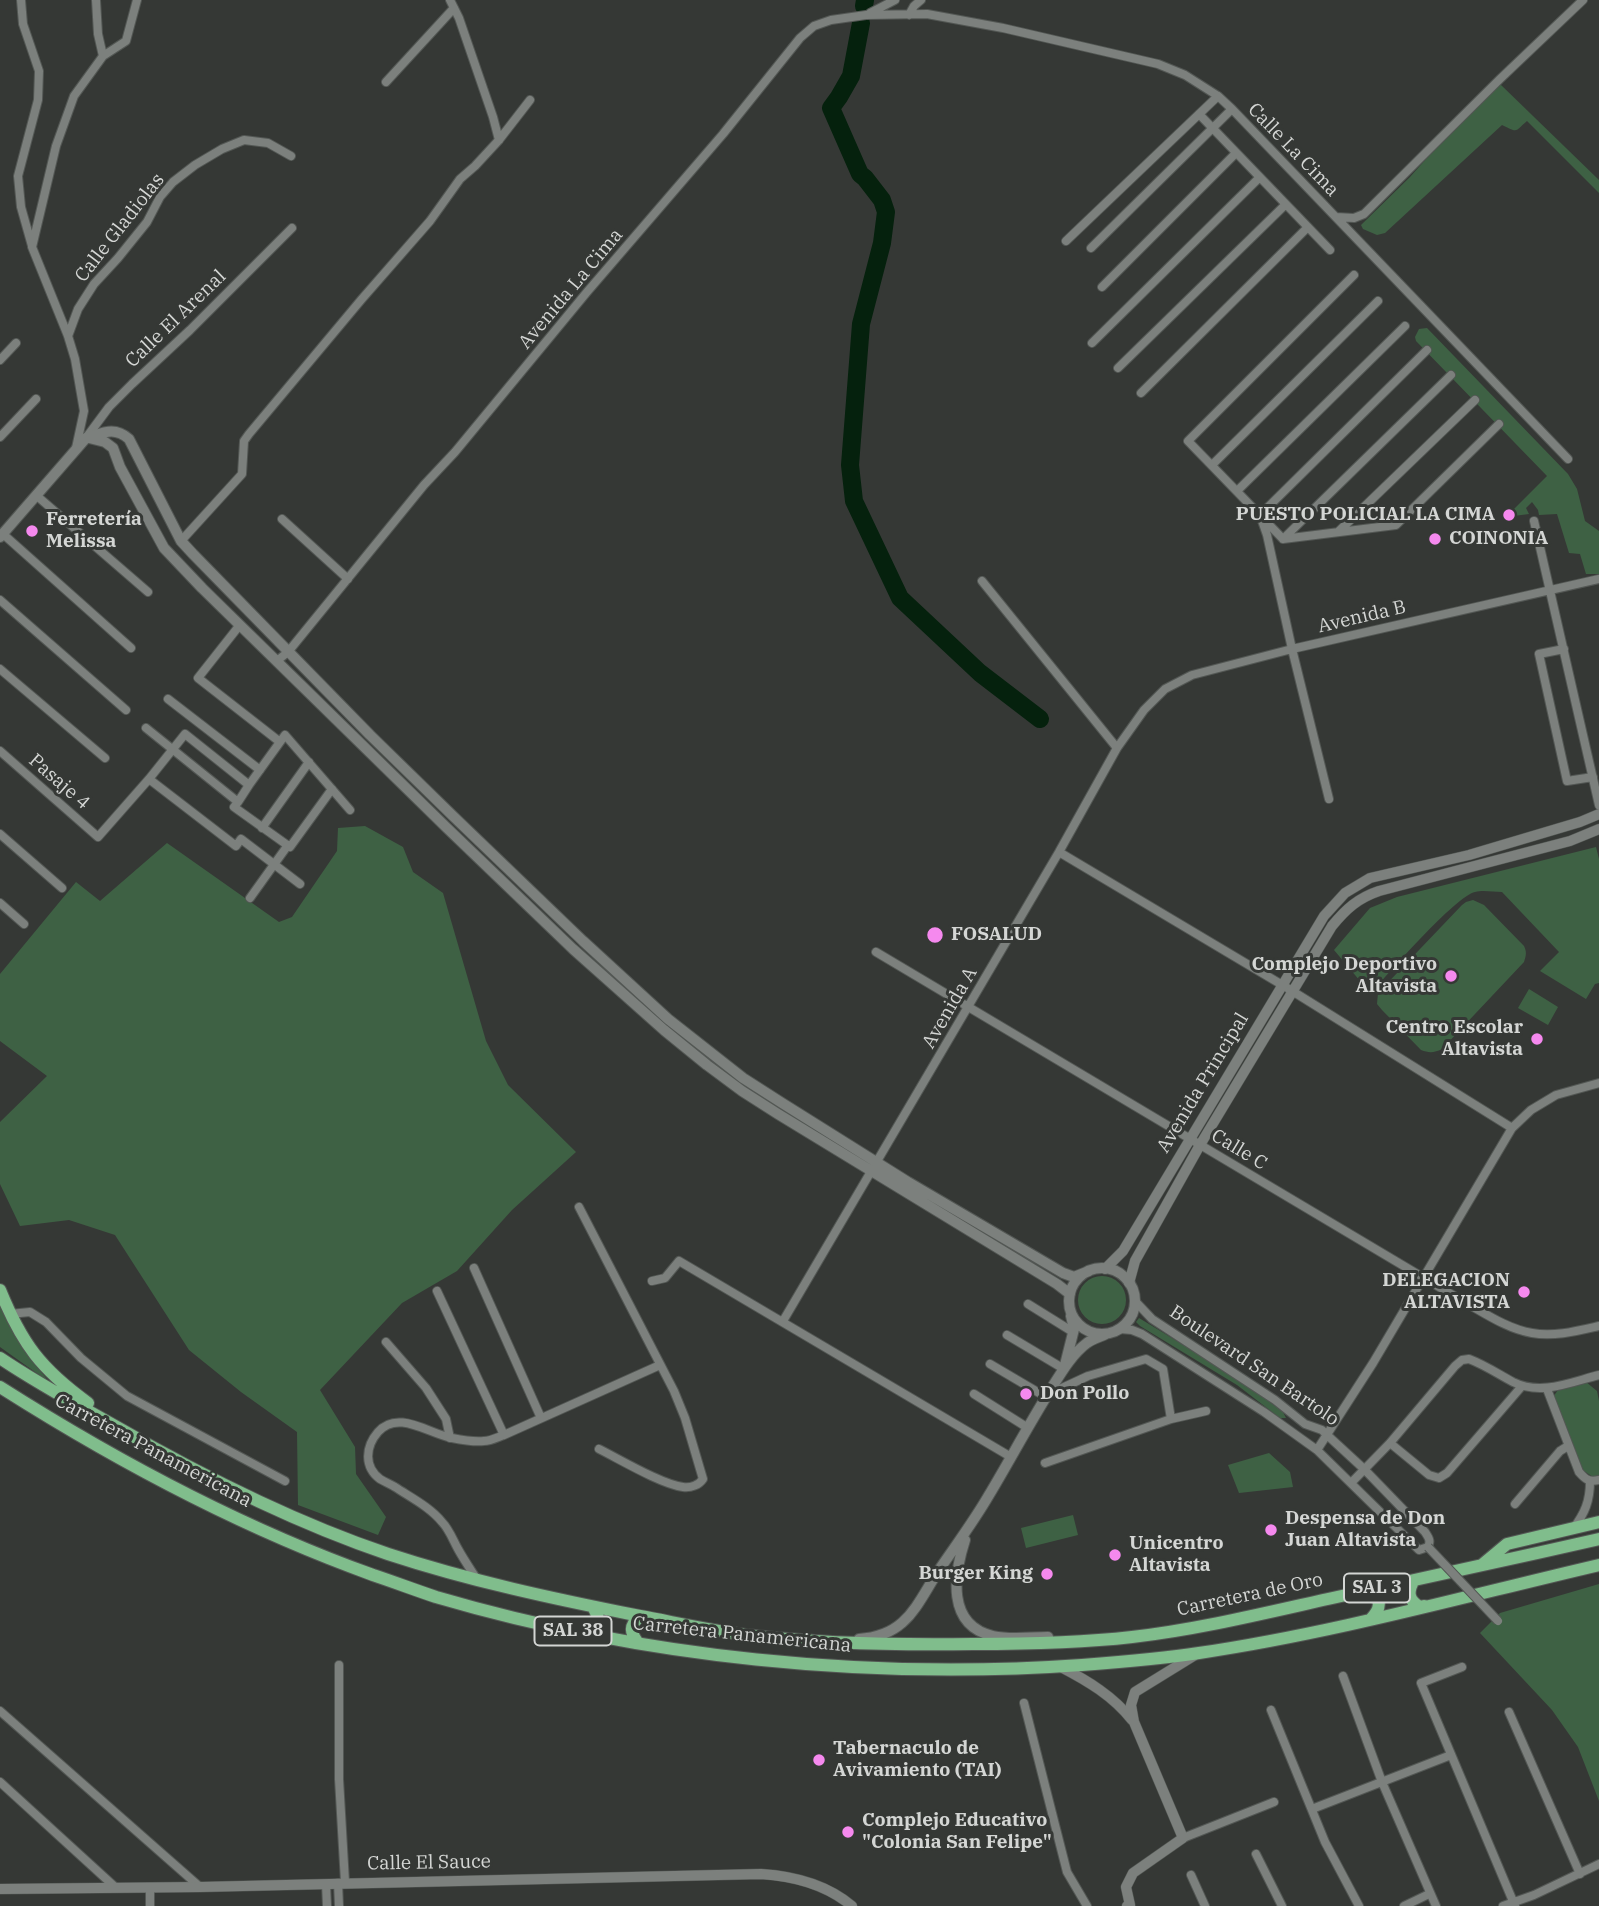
<!DOCTYPE html>
<meta charset="utf-8">
<style>
body{margin:0}
canvas{display:block;background:#353835}
</style>
<canvas width="1599" height="1906"></canvas>
<script>
const g = document.querySelector('canvas').getContext('2d');
g.lineJoin = 'round';
function fill(path, color) {
  g.fillStyle = color;
  g.fill(path, 'evenodd');
}
function strokePath(path, color, width, dash) {
  g.strokeStyle = color;
  g.lineWidth = width;
  g.lineCap = dash ? 'butt' : 'round';
  g.setLineDash(dash || []);
  g.stroke(path);
}
function drawText(font, color, halo, rows, align = 'center') {
  g.font = font + ' "IBM Plex Serif",serif';
  g.lineWidth = 6;
  g.setLineDash([]);
  g.textBaseline = 'middle';
  g.strokeStyle = halo;
  g.fillStyle = color;
  for (const [text, x, y, turn = 0] of rows) {
    g.save();
    g.translate(x, y);
    g.rotate((+turn || 0) * Math.PI / 180);
    g.textAlign = isNaN(turn) ? turn : align;
    if (halo) g.strokeText(text, 0, 0);
    g.fillText(text, 0, 0);
    g.restore();
  }
}
const green = new Path2D(`
 M1500 84 1599 180V193L1527 121C1514 132 1519 133 1502 125L1385 233 1377 235 1363 229 1361 225 1410 177 1442 141Z
 M1427 328 1568 474 1577 489 1585 521 1599 531V574H1586L1580 554 1569 553 1557 514 1539 515 1538 510 1532 502 1526 508 1529 514 1506 517 1547 476 1416 341 1415 337 1419 329Z
 M365 826 403 847 413 872 443 893 486 1041 508 1085 576 1152 512 1210 457 1271 402 1303 320 1390 355 1447 356 1474 386 1517 378 1535 298 1505 297 1432 241 1392 189 1350 115 1235 69 1220 20 1226 0 1184V1122L47 1076 0 1041V974L76 882 100 901 167 843 279 922 292 917 337 851 338 828Z
 M1596 847 1599 859V983L1595 984 1586 999 1540 971 1559 952 1502 892C1494 892 1483 890 1475 892 1456 896 1386 975 1371 994L1334 950 1370 908 1397 897Z
 M1473 900 1484 905 1524 946C1527 952 1526 956 1524 962L1442 1049C1434 1053 1429 1053 1421 1050L1382 1010 1377 1004 1378 993 1462 905 1466 902Z
 M1529 989 1558 1007 1548 1025 1518 1008Z
 M1078 1300a24 24 0 1 1 48 0a24 24 0 1 1-48 0Z
 M0 1306 20 1344 49 1382 0 1347Z
 M1139 1318 1241 1380 1283 1412 1286 1418H1280L1237 1385 1140 1326 1136 1322Z
 M1586 1382 1597 1391 1599 1401V1475L1593 1477 1581 1469 1553 1397 1558 1390Z
 M1269 1453 1290 1472 1293 1487 1239 1493 1228 1465Z
 M1073 1515 1078 1535 1026 1548 1021 1528Z
 M1599 1584V1801L1578 1747 1552 1710 1480 1633 1500 1613Z`);
const river = new Path2D(`
 M864 6 865 0
 M861 23 851 76 839 97 831 108 860 174 865 178 882 200 886 212 882 243 861 324 850 465 854 501 900 598 980 673 1040 719`);
const minor = new Path2D(`
 M21 0 23 24 39 71 38 100 18 176 21 207 32 246
 M450 0 459 18 493 117 499 140
 M870 13 895 0
 M909 15 914 6 921 0
 M103 56 126 41 137 0
 M386 82 454 8
 M1199 114 1330 250
 M1336 217 1354 218 1364 214 1500 79 1583 0
 M1066 241 1218 96
 M1091 248 1232 109
 M1102 287 1236 153
 M68 336 78 309 94 284 118 258 147 222 160 197 173 182 195 165 222 149 244 140 268 143 291 156
 M1092 343 1259 178
 M0 360 16 343
 M1118 368 1285 205
 M1141 393 1308 227
 M0 437 36 399
 M86 438 109 407 132 384 190 330 292 228
 M76 448 84 411 75 359 68 336 32 247 56 146 74 96 103 56 98 34 96 0
 M1212 465 1378 301
 M1237 491 1405 326
 M37 496 148 592
 M282 519 348 579
 M1534 521 1599 805
 M1338 532 1475 400
 M3 534 131 648
 M1283 539 1188 441 1354 275
 M1283 539 1396 525 1499 424
 M1283 539 1451 375
 M181 541 242 474 244 441 249 434 361 300 430 221 460 179 475 166 499 140 530 100
 M982 581 1117 748
 M0 600 126 710
 M1564 649 1539 654 1567 781 1593 777
 M278 660 288 652 424 485 455 452 587 292 723 134 800 38 814 26 831 20 866 15 927 14 1003 28 1158 64 1185 75 1218 96 1232 109 1568 459
 M0 669 105 758
 M168 699 260 770
 M146 728 238 802 249 785
 M280 742 285 735 350 810
 M0 751 98 837 149 779 185 734 249 785 280 742 198 678 239 626
 M149 779 236 846 241 839 300 884
 M1329 799 1292 649 1267 535 1260 515 1427 350
 M238 802 234 807 290 847 332 789
 M262 828 309 762
 M0 834 62 888
 M1059 852 1289 989 1512 1128
 M250 898 288 845
 M0 903 24 924
 M876 952 1461 1300C1483 1312 1507 1329 1532 1333 1554 1337 1577 1331 1599 1326
 M579 1207 674 1391 685 1418 703 1479C699 1485 691 1488 683 1487 661 1484 621 1460 599 1449
 M474 1268 541 1418
 M652 1281 665 1278 679 1261 1011 1457
 M437 1291 504 1435
 M1028 1304 1073 1332
 M10 1314 30 1312 46 1322 81 1358 127 1396 285 1481
 M783 1321 1059 852 1117 748 1144 710 1165 689 1192 675 1292 649 1599 579
 M1120 1329 1132 1330 1142 1334 1264 1412 1317 1450 1419 1550 1428 1547C1431 1541 1429 1538 1425 1532L1364 1469 1326 1434 1322 1430 1305 1424 1275 1400 1152 1319 1135 1301
 M1007 1335 1064 1369
 M386 1342 426 1388 446 1419 450 1438
 M990 1364 1046 1397
 M1547 1389 1579 1472C1586 1480 1589 1482 1599 1480
 M974 1394 1028 1428
 M1047 1395 1088 1376 1146 1359 1163 1369 1171 1419
 M1390 1443 1429 1475 1439 1478 1447 1473 1522 1386
 M1317 1450 1373 1363 1512 1128 1531 1110 1556 1095 1599 1083
 M1045 1463 1171 1419 1206 1411
 M1351 1483 1390 1443 1455 1366 1462 1360 1469 1359C1485 1365 1498 1374 1513 1382 1541 1396 1571 1382 1599 1375
 M1515 1504 1560 1451 1568 1446
 M1573 1529C1585 1513 1590 1501 1590 1481
 M478 1581C471 1570 464 1560 458 1549 453 1540 449 1529 442 1522 430 1507 410 1497 395 1487 390 1484 385 1482 380 1479 364 1467 365 1447 378 1432 398 1409 429 1434 452 1438 462 1440 475 1442 484 1441 491 1441 498 1437 504 1435L660 1365
 M339 1665V1779L345 1882
 M1462 1667 1421 1683 1515 1906
 M1343 1676 1382 1782 1436 1906
 M1024 1703 1067 1872 1087 1906
 M1271 1710 1325 1842 1359 1906
 M0 1711 200 1887
 M1509 1712 1580 1874
 M0 1782 115 1887
 M1312 1809 1451 1755
 M1183 1838 1274 1802
 M1256 1854 1282 1906
 M1191 1875 1205 1906
 M338 1883 339 1906
 M326 1884 327 1906
 M150 1906V1887
 M1404 1906 1429 1894
 M1503 1906 1534 1895 1599 1864`);
const tertiary = new Path2D(`
 M1105 1269 1123 1251 1324 916 1345 893 1370 878 1469 855 1580 822 1599 814
 M1129 1283 1135 1261 1200 1145 1332 926C1346 909 1358 898 1379 891L1570 841 1599 829
 M1061 1667C1088 1681 1113 1696 1132 1720
 M0 1889 200 1887 761 1874C793 1876 827 1885 852 1906
 M1127 1906 1130 1905 1126 1887 1133 1873 1183 1838 1134 1722 1131 1705 1135 1692 1195 1655`);
const secondary = new Path2D(`
 M86 438C103 433 114 426 129 439L181 541 193 554 370 735 454 817 583 941 668 1019 743 1078 782 1103 908 1182 1063 1273 1074 1277 1089 1271
 M89 438 105 442 113 448 120 467 164 548 202 588 447 828 573 949 664 1030 707 1065 742 1091 778 1114 1057 1284 1070 1294
 M0 537 86 438
 M1069 1301a33 33 0 1 1 66 0a33 33 0 1 1-66 0Z
 M1065 1365 1074 1329 1071 1316
 M965 1540C954 1574 946 1625 993 1636 1010 1640 1030 1637 1048 1637
 M859 1639C907 1636 916 1605 939 1570 956 1545 974 1521 989 1495 1010 1460 1029 1424 1051 1389 1061 1373 1072 1354 1087 1343 1092 1339 1100 1337 1106 1334`);
const trunk = new Path2D(`
 M0 1290C22 1344 41 1369 88 1403
 M0 1358C37 1383 76 1404 115 1426 202 1476 293 1522 388 1554 470 1581 555 1599 640 1616 678 1623 717 1632 755 1636 827 1644 901 1645 973 1644 1026 1644 1079 1643 1132 1637 1201 1629 1269 1612 1337 1597 1425 1577 1512 1559 1599 1539
 M0 1387C118 1462 242 1528 373 1575 394 1582 415 1590 436 1597 644 1658 867 1680 1082 1665 1121 1662 1160 1659 1199 1653 1334 1633 1466 1596 1599 1565
 M1483 1564 1507 1544 1599 1522
 M1414 1580C1407 1592 1408 1600 1420 1607L1424 1606
 M1366 1590C1381 1598 1383 1606 1371 1619
 M590 1635C600 1626 600 1618 593 1607
 M638 1643C630 1632 629 1626 640 1616`);
const minorBridge = new Path2D(`
 M1428 1547 1498 1621`);
const markers = [
 [1509,515,7,"#f589ee"],
 [32,531,7,"#f589ee"],
 [1435,539,7,"#f589ee"],
 [935,935,9,"#f589ee"],
 [1451,976,7,"#f589ee"],
 [1537,1039,7,"#f589ee"],
 [1524,1292,7,"#f589ee"],
 [1026,1394,7,"#f589ee"],
 [1271,1530,7,"#f589ee"],
 [1115,1555,7,"#f589ee"],
 [1047,1574,7,"#f589ee"],
 [819,1760,7,"#f589ee"],
 [848,1832,7,"#f589ee"]
];
const shields = [
 [1377,1588,66],
 [573,1631,77]
];
const shieldNames = [
 ["SAL 3",1377,1588],
 ["SAL 38",573,1631]
];
const streetNames = [
 ["Calle La Cima",1293,150,46],
 ["Calle Gladiolas",120,228,-52],
 ["Avenida La Cima",571,289,-50],
 ["Calle El Arenal",176,319,-44],
 ["Avenida B",1362,617,-13],
 ["Pasaje 4",59,782,41],
 ["Avenida A",950,1008,-60],
 ["Avenida Principal",1203,1083,-59],
 ["Calle C",1239,1150,31],
 ["Boulevard San Bartolo",1254,1366,34],
 ["Carretera Panamericana",153,1451,28],
 ["Carretera de Oro",1250,1595,-12],
 ["Carretera Panamericana",742,1635,6],
 ["Calle El Sauce",429,1863,-1]
];
const poiNames = [
 ["PUESTO POLICIAL LA CIMA",1495,515,"right"],
 ["Ferretería",46,520],
 ["Melissa",46,542],
 ["COINONIA",1449,539],
 ["FOSALUD",951,935],
 ["Complejo Deportivo",1437,965,"right"],
 ["Altavista",1437,987,"right"],
 ["Centro Escolar",1523,1028,"right"],
 ["Altavista",1523,1050,"right"],
 ["DELEGACION",1510,1281,"right"],
 ["ALTAVISTA",1510,1303,"right"],
 ["Don Pollo",1040,1394],
 ["Despensa de Don",1285,1519],
 ["Juan Altavista",1285,1541],
 ["Unicentro",1129,1544],
 ["Altavista",1129,1566],
 ["Burger King",1033,1574,"right"],
 ["Tabernaculo de",833,1749],
 ["Avivamiento (TAI)",833,1771],
 ["Complejo Educativo",862,1821],
 ["\"Colonia San Felipe\"",862,1843]
];
fill(green, '#3e6144');
strokePath(river, '#05210d', 18);
strokePath(minor, '#535754', 10);
strokePath(tertiary, '#535754', 11);
strokePath(secondary, '#535754', 12);
strokePath(trunk, '#535754', 14);
strokePath(minor, '#7c807d', 8);
strokePath(tertiary, '#7c807d', 10);
strokePath(secondary, '#7c807d', 10);
strokePath(trunk, '#80bd8c', 12);
strokePath(minorBridge, '#535754', 10, []);
strokePath(minorBridge, '#7c807d', 8);
for (const [x, y, r, color] of markers) {
  const dot = new Path2D();
  dot.arc(x, y, r, 0, 2 * Math.PI);
  g.fillStyle = color;
  g.fill(dot);
  strokePath(dot, '#353835', 2.5);
}
for (const [x, y, w] of shields) {
  const box = new Path2D();
  box.roundRect(x - w / 2, y - 14.5, w, 29, 5);
  g.fillStyle = '#353835';
  g.fill(box);
  strokePath(box, '#d4d6d4', 2);
}
drawText('bold 18px', '#d4d6d4', null, shieldNames);
drawText('19px', '#d4d6d4', '#353835', streetNames);
drawText('bold 19px', '#d4d6d4', '#353835', poiNames, 'left');
</script>
